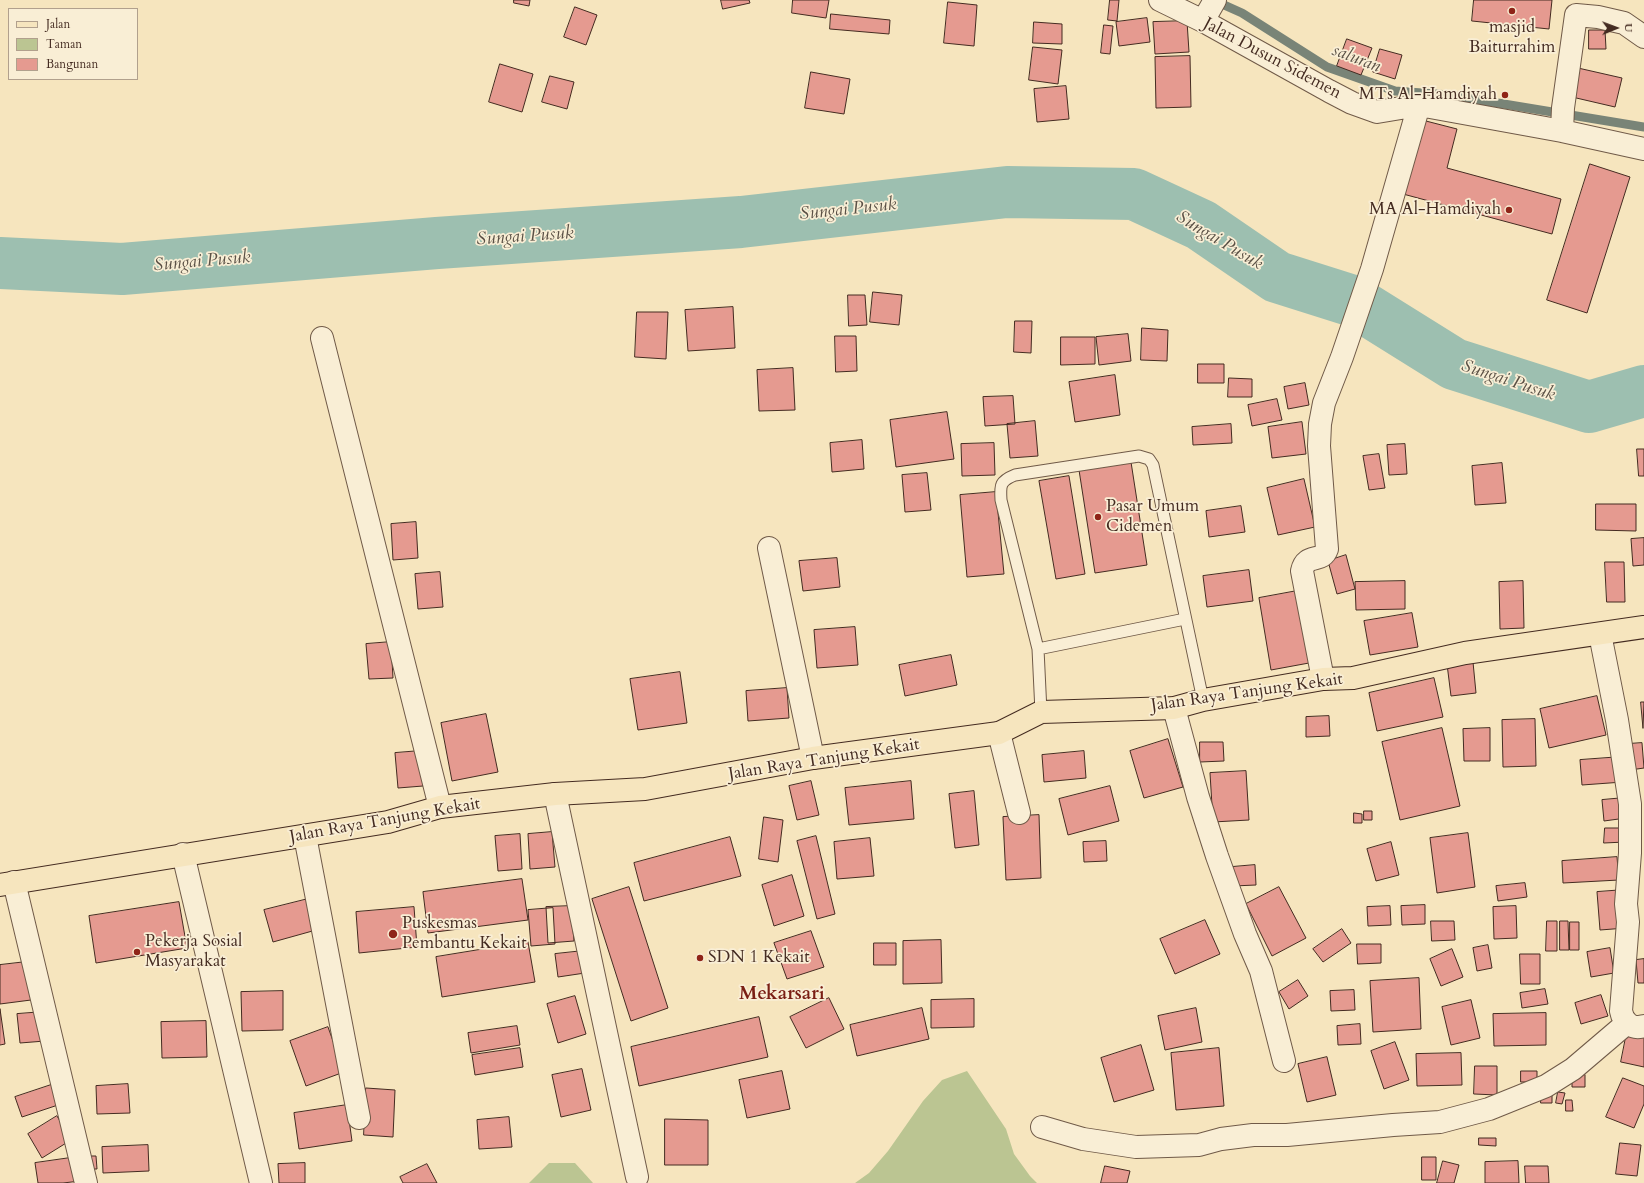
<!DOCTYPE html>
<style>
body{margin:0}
#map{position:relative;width:1644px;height:1183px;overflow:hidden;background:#f6e5be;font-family:Cardo,serif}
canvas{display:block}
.legend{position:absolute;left:8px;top:8px;width:130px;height:72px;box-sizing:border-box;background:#f9eed5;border:1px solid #b1a08d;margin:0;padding:5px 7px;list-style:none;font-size:12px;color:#442b21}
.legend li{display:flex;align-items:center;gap:8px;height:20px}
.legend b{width:20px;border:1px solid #b1a08d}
.north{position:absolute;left:1596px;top:8px;width:40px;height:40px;-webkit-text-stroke:3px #f9eed5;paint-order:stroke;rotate:89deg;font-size:11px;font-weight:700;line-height:16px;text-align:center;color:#442b21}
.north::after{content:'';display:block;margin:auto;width:14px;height:18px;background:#442b21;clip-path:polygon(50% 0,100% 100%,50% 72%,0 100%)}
</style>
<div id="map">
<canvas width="1644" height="1183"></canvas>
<ul class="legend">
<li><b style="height:5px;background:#f6e5be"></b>Jalan</li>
<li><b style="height:11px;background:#bbc592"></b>Taman</li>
<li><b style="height:11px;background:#e59a90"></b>Bangunan</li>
</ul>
<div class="north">U</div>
</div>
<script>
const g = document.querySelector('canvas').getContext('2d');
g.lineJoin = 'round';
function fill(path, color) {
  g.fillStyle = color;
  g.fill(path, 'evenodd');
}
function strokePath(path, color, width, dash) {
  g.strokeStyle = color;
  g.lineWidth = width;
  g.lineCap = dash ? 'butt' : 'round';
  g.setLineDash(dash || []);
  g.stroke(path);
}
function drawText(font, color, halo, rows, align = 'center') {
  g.font = font + ' Cardo,serif';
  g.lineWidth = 3.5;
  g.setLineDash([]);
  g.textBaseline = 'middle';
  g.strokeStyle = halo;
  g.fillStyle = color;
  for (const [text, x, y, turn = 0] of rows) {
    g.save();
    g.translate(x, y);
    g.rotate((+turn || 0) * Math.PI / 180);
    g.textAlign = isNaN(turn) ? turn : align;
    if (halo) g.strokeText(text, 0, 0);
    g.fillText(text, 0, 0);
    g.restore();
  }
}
const green = new Path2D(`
 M967 1071 1006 1129 1014 1154 1030 1176 1037 1183H855L869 1173 888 1151 923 1101 942 1080Z
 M549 1163H575L593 1183H529Z`);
const stream = new Path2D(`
 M1215 1 1242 13 1327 67 1395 91 1449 95 1644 127`);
const river = new Path2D(`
 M0 263 122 269 437 243 741 222 1007 192 1134 194 1201 225 1277 277 1353 301 1454 364 1589 407 1644 391`);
const building = new Path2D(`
 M514 0H530L529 6 514 3Z
 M721 0H749L750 3 723 9Z
 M793 0H829L826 18 792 13Z
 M1110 0H1119L1117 21 1108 20Z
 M1474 0H1552L1549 29 1472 21Z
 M948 2 977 5 974 46 944 43Z
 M575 7 597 15 586 45 564 37Z
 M831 14 890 20 889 34 830 29Z
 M1147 18 1150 42 1119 46 1116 22Z
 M1187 21 1189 52 1155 54 1153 22Z
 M1034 22 1062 24V44L1033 43Z
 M1104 25 1113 26 1110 54 1101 53Z
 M1589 30H1605L1606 49H1589Z
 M1347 39 1372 48 1361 75 1337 66Z
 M1033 47 1062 50 1058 84 1029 80Z
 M1380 49 1402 55 1395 79 1373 72Z
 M1190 56 1191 107 1156 108 1155 57Z
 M500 64 533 74 522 112 489 102Z
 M1578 68 1622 78 1615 107 1572 97Z
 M811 72 850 79 844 114 805 108Z
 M550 76 574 82 567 109 542 102Z
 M1066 86 1069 119 1037 122 1034 89Z
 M1422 120 1457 129 1447 168 1561 199 1552 234 1403 194Z
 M1590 164 1630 177 1587 313 1547 300Z
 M873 292 902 295 899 325 870 322Z
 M848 295H865L867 325 849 326Z
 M733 307 735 348 688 351 685 310Z
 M637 312H668L666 359 635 357Z
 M1015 321H1032L1031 353 1014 352Z
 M1142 328 1168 330 1167 361 1141 360Z
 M1128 334 1131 361 1099 365 1096 337Z
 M835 336H856L857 371 836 372Z
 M1061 337H1095V364L1061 365Z
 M1198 364H1224V383H1198Z
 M793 368 795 410 759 411 757 370Z
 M1115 375 1120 415 1075 422 1069 382Z
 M1229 378 1252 379V397H1228Z
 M1305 383 1309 405 1288 409 1284 387Z
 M1013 396 1015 424 985 426 983 397Z
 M1277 399 1282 420 1252 426 1248 405Z
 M947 412 954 459 896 467 890 420Z
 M1035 421 1038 456 1010 458 1007 424Z
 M1302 422 1306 454 1272 458 1268 427Z
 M1231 424 1232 443 1193 445 1192 427Z
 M862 440 864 469 832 472 830 443Z
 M994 443 995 475 962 476 961 444Z
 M1405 444 1407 474 1389 475 1387 445Z
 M1637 449H1644V476H1639Z
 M1379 454 1385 488 1369 490 1363 456Z
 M1131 462 1147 565 1095 573 1079 470Z
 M1502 463 1506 503 1475 505 1472 466Z
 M927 473 931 510 905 512 902 475Z
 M1069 476 1085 574 1056 579 1039 481Z
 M1304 479 1315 527 1278 535 1267 488Z
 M996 492 1004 574 967 577 960 495Z
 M1596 504H1636V531L1596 530Z
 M1241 506 1245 532 1209 537 1206 511Z
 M416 522 418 558 393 560 391 524Z
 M1644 538V565L1633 566 1631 539Z
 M1346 555 1355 589 1337 594 1328 561Z
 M837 558 840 587 803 591 799 561Z
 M1605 562H1624L1625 602H1607Z
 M1249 570 1253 601 1207 607 1203 576Z
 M440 572 443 607 418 609 415 574Z
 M1405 581V609L1356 610 1355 582Z
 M1523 581 1524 628 1500 629 1499 582Z
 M1297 591 1309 663 1271 670 1259 598Z
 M1412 613 1418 647 1370 655 1364 621Z
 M855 627 858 665 817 668 814 630Z
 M391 642 393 678 369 679 366 644Z
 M951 655 957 685 905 696 899 665Z
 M1473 662 1476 693 1451 696 1447 664Z
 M680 672 687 723 638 730 630 679Z
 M1434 678 1443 717 1377 731 1369 693Z
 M787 688 789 718 748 721 746 691Z
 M1597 696 1606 735 1549 748 1540 709Z
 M1641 702H1644L1643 728Z
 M486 714 498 772 452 781 441 723Z
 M1329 716 1330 736 1306 737V717Z
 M1535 719 1536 766 1503 767 1502 720Z
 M1442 728 1460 806 1400 820 1382 742Z
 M1490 728V761H1464L1463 729Z
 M1168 739 1183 787 1144 798 1130 751Z
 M1200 742H1223L1224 761 1200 762Z
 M1642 743 1644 768 1630 770 1628 744Z
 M420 751 423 786 398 788 395 753Z
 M1084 751 1086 778 1044 782 1042 755Z
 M1621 757 1623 782 1582 785 1580 760Z
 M1246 771 1249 820 1213 822 1210 773Z
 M811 781 819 815 797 820 789 786Z
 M911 781 914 819 849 825 845 788Z
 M1110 786 1119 821 1068 835 1059 799Z
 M974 791 979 845 955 848 949 794Z
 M1624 798 1626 818 1604 821 1602 800Z
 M1364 811H1372V820H1364Z
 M1354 813 1362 814V823H1354Z
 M1039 815 1041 878 1006 880 1003 817Z
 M764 817 783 820 778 862 759 859Z
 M1605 828H1624L1625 842 1604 843Z
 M552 832 555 867 530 869 528 834Z
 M1468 833 1475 887 1437 893 1430 838Z
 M520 834 522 869 498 871 495 836Z
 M816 836 835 914 817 919 797 841Z
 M730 837 741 876 644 901 634 863Z
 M870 838 874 876 837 879 834 842Z
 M1106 841 1107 861 1084 862 1083 842Z
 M1391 842 1399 875 1376 881 1367 849Z
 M1617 857 1619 880 1563 883 1562 861Z
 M1255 865 1256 885 1233 886 1232 867Z
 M792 875 804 916 774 926 762 885Z
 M522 879 528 920 428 933 423 892Z
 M1525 883 1527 897 1498 901 1496 886Z
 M629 887 668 1008 631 1021 592 899Z
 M1279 887 1306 938 1272 956 1246 904Z
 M1624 890 1626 928 1600 930 1597 892Z
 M308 899 316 930 273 942 264 910Z
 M179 902 187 948 96 963 89 916Z
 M1425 905V924L1402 925 1401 906Z
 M571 906 574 941 548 943 546 907Z
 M1390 906 1391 925 1368 926 1367 907Z
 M1516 906 1517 938 1494 939 1493 907Z
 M414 907 417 947 359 953 356 912Z
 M553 908 555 944 531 946 528 910Z
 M1205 920 1220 954 1175 974 1160 939Z
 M1431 921H1454L1455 940 1432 941Z
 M1547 921H1557V951H1546Z
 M1560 921H1568L1569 950H1560Z
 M1570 922H1579V950H1570Z
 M1342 929 1351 943 1323 962 1313 949Z
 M811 931 824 967 787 979 774 943Z
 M941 940 942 983 903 984V941Z
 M528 942 535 982 442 997 436 957Z
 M874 943H896V965H874Z
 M1357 944H1381V963L1358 964Z
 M1488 945 1492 968 1477 971 1473 948Z
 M1610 948 1614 973 1591 977 1587 952Z
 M1452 949 1463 977 1441 986 1430 959Z
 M583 951 585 973 558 977 555 954Z
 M1520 954H1540V984H1521Z
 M1644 959V983H1638L1636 960Z
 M26 962 31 1000 0 1004V965Z
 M1419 978 1421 1029 1373 1032 1370 981Z
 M1298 980 1308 996 1289 1009 1279 992Z
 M1545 989 1548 1004 1522 1008 1520 993Z
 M1354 990 1355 1010 1331 1011 1330 991Z
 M283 991V1030L242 1031 241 992Z
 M1601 995 1608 1016 1581 1024 1575 1003Z
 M575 996 586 1034 558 1043 547 1004Z
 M829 998 844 1029 806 1048 790 1017Z
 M974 999V1027L931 1028V1000Z
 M1471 1000 1480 1038 1451 1045 1442 1007Z
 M922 1008 929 1039 857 1056 850 1025Z
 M1196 1008 1202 1042 1165 1050 1158 1016Z
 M0 1009 5 1044 0 1045Z
 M43 1012 45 1041 20 1043 17 1014Z
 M1546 1013V1045L1494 1046 1493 1014Z
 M759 1017 768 1057 639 1086 631 1047Z
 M206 1021 207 1057 162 1058 161 1022Z
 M1360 1024 1361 1044 1338 1045 1337 1026Z
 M517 1026 520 1045 471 1053 468 1033Z
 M328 1027 344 1072 306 1086 290 1041Z
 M1627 1032 1644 1036V1067L1621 1062Z
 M1395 1042 1409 1080 1384 1089 1371 1051Z
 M1141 1045 1154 1090 1114 1102 1101 1058Z
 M520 1048 523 1067 475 1075 472 1055Z
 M1219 1048 1224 1106 1176 1110 1171 1053Z
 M1461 1053 1462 1085 1417 1086 1416 1054Z
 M1327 1057 1336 1095 1307 1102 1298 1064Z
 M1475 1066H1497V1095L1474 1094Z
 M582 1069 591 1110 561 1117 552 1075Z
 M782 1071 790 1109 747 1118 739 1080Z
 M1521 1071H1537V1082H1521Z
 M1585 1075V1087H1572V1076Z
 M1623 1078 1644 1086V1104L1634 1128 1606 1117Z
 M54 1084 61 1104 22 1117 15 1097Z
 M128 1084 130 1113 97 1114 96 1086Z
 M366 1088 395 1090 393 1137 364 1135Z
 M1558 1092 1565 1093 1562 1104 1556 1103Z
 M1541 1094H1552V1103H1541Z
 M1566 1100H1572L1573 1111H1566Z
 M347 1105 352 1141 299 1149 294 1113Z
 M57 1116 71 1140 42 1158 28 1134Z
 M509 1117 512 1147 479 1149 477 1120Z
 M665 1119 708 1120V1165H665Z
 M1479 1138H1496V1146L1479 1145Z
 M1620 1143 1641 1145 1637 1176 1616 1174Z
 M148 1145 149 1171 103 1173 102 1147Z
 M91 1156H96L97 1169H92Z
 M77 1157 80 1181 63 1183H38L35 1163Z
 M1422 1157H1436V1180H1422Z
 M1443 1161 1459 1165 1454 1183H1437Z
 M1518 1161 1519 1183H1485V1162Z
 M305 1163V1183H279L278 1164Z
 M427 1164 437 1183H403L400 1177Z
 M1105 1166 1130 1171 1127 1183H1101Z
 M1525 1166H1548L1549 1183H1526Z`);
const service = new Path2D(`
 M1038 649 1185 619
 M1041 712 1038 649 1001 500C1000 485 1000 481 1015 475L1139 456 1149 459 1153 465 1203 700`);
const minor = new Path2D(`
 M1160 0 1203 21 1329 91 1352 103 1377 112 1419 105 1562 131 1644 149
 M1203 21 1215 0
 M1562 131 1563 108 1576 15 1598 17 1624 23 1644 37
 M322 338 440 807
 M769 548 813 758
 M1600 634 1617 720 1630 804V853L1626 904 1628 922 1621 1011C1623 1022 1632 1030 1644 1026
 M1323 679 1302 571C1306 552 1322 564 1327 549L1319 446 1320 424 1324 403 1342 357 1372 269 1419 105
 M1174 708 1198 797 1217 856 1245 934 1261 971 1284 1061
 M999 733 1019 813
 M555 794 637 1177
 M305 836 359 1118
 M183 854 261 1183
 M14 882 86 1183
 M1042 1127 1083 1139 1136 1147 1199 1145 1221 1139 1253 1135H1287L1393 1125 1440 1122 1489 1109 1546 1086 1573 1069 1627 1023`);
const primary = new Path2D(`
 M0 885 388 822 440 807 555 794 645 789 813 758 999 733 1041 712 1174 708 1203 700 1323 679 1353 678 1465 653 1644 627`);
const markers = [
 [1512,11,4,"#8f2418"],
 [1505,95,4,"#8f2418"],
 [1509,210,4,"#8f2418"],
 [1098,517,4,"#8f2418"],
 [393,934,5,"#8f2418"],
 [137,952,4,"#8f2418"],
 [700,958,4,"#8f2418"]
];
const poiNames = [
 ["masjid",1512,28,"center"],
 ["Baiturrahim",1512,48,"center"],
 ["MTs Al-Hamdiyah",1497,95,"right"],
 ["MA Al-Hamdiyah",1501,210,"right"],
 ["Pasar Umum",1106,507],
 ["Cidemen",1106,527],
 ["Puskesmas",402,924],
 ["Pembantu Kekait",402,944],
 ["Pekerja Sosial",145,942],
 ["Masyarakat",145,962],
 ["SDN 1 Kekait",708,958]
];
const streetNames = [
 ["Jalan Dusun Sidemen",1272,59,28],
 ["Jalan Raya Tanjung Kekait",1247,693,-8],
 ["Jalan Raya Tanjung Kekait",824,760,-9],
 ["Jalan Raya Tanjung Kekait",385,821,-10]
];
const waterNames = [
 ["saluran",1356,59,21],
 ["Sungai Pusuk",848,210,-6],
 ["Sungai Pusuk",525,237,-4],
 ["Sungai Pusuk",1219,241,31],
 ["Sungai Pusuk",202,262,-5],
 ["Sungai Pusuk",1508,381,18]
];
const quarterNames = [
 ["Mekarsari",782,995]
];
fill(green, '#bbc592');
strokePath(stream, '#798477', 9);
strokePath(river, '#9dbfb0', 52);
fill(building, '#e59a90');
strokePath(building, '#442b21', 1);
strokePath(service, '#705a48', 13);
strokePath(minor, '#705a48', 24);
strokePath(primary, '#442b21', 24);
strokePath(service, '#f9eed5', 11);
strokePath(minor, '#f9eed5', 22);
strokePath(primary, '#f6e5be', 22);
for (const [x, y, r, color] of markers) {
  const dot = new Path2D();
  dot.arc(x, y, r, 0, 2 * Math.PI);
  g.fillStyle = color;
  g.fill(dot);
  strokePath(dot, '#f9eed5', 1.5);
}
drawText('17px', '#442b21', '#f9eed5', poiNames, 'left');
drawText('17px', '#442b21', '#f9eed5', streetNames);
drawText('italic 18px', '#5a5045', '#f9eed5', waterNames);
drawText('bold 19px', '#7a1f14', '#f9eed5', quarterNames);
</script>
